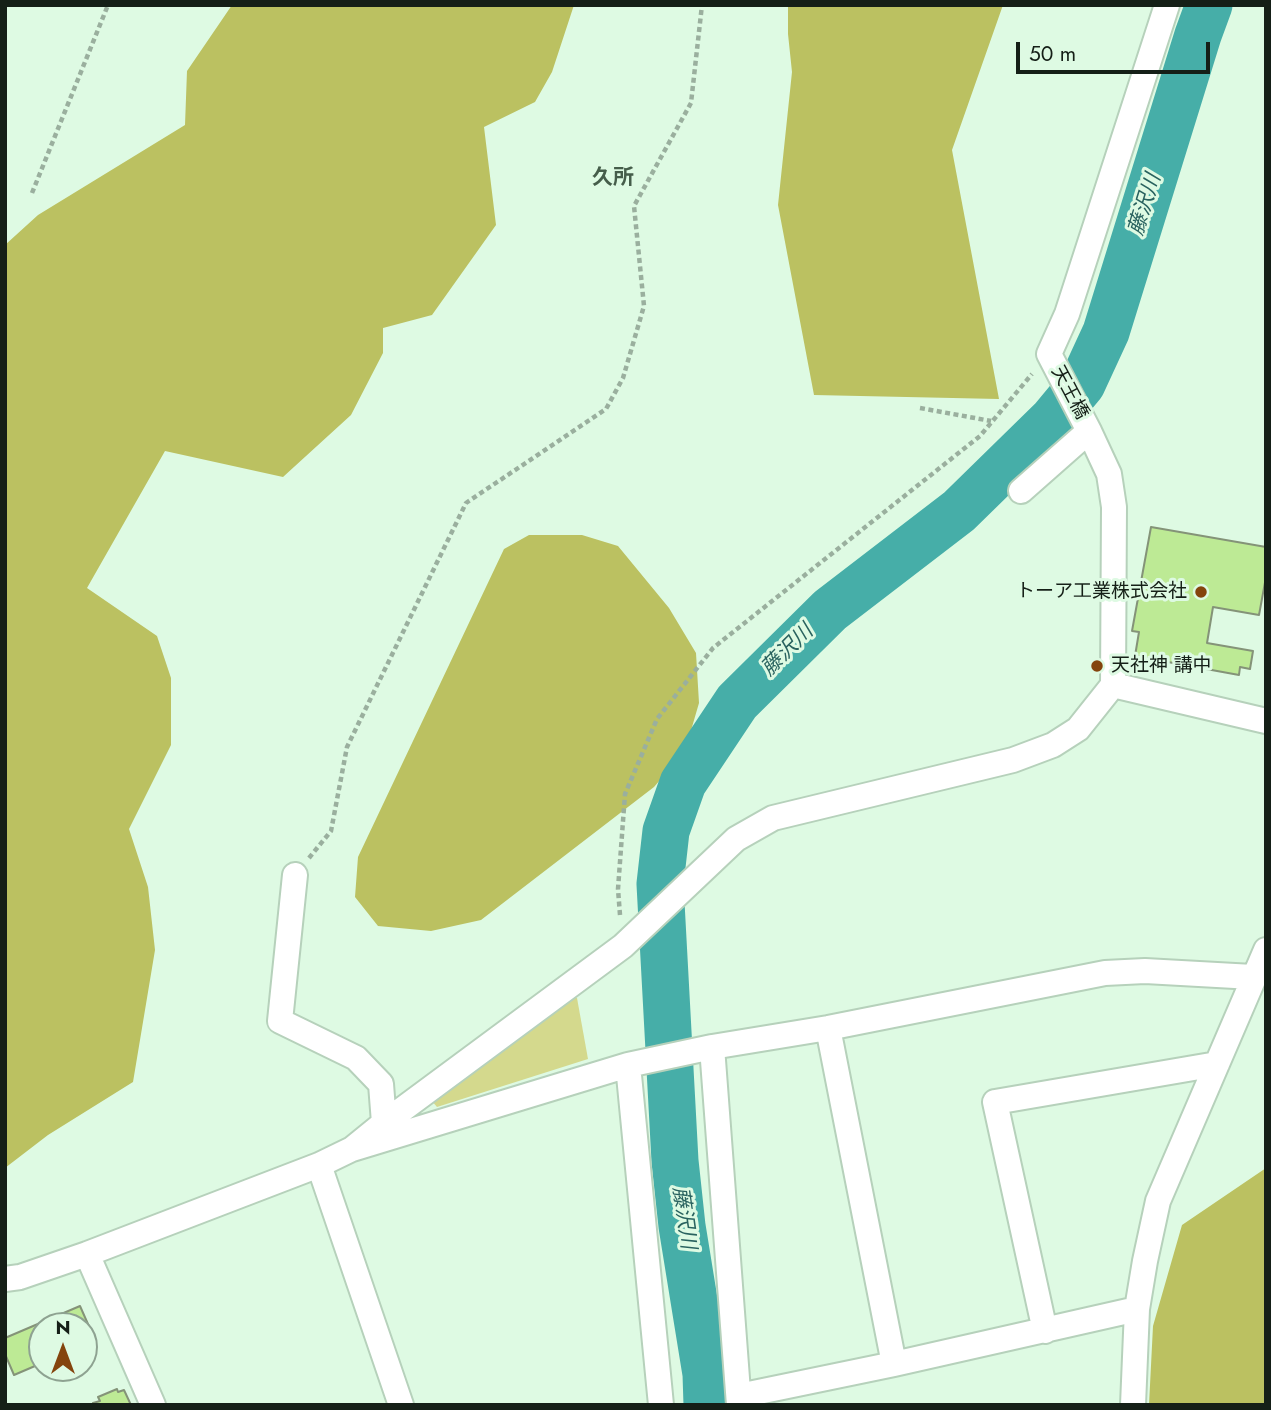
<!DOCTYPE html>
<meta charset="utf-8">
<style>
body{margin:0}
#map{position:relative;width:1271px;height:1410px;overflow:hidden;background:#defae3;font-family:Jost,sans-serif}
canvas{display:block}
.frame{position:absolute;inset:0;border:7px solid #151f17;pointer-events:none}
.north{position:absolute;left:28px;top:1312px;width:70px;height:70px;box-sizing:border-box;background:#defae3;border:2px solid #8ea291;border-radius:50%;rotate:0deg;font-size:19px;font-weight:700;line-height:28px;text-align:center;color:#151f17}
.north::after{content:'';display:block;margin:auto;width:24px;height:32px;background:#84440d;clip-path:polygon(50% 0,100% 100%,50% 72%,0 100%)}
.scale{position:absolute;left:1016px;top:42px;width:194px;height:32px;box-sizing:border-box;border:4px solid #151f17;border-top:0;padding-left:9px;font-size:21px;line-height:24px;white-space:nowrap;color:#151f17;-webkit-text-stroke:5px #defae3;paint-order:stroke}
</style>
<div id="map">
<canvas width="1271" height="1410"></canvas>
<div class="frame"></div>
<div class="north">N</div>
<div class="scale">50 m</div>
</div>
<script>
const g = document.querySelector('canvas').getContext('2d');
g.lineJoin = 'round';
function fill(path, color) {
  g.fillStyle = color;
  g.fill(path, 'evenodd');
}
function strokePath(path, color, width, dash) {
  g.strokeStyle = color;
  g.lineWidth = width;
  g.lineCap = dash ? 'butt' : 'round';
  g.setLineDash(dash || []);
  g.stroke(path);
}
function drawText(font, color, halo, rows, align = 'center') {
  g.font = font + ' Jost,"Noto Sans JP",sans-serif';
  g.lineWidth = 6;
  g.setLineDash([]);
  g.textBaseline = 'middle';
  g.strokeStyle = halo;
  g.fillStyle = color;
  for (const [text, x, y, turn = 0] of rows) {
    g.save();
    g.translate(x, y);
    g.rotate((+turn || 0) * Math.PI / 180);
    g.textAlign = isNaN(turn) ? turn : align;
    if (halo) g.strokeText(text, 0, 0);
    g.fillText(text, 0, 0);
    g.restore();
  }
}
const green = new Path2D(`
 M574 997 577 998 588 1059 437 1107 431 1100Z`);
const forest = new Path2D(`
 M232 5H574L552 72 535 102 484 127 496 225 432 315 383 328V353L351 415 283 477 165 451 87 588 157 636 171 678V745L129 829 148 887 155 950 133 1082 48 1135 5 1168V245L38 215 185 125 187 71Z
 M788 5H1003L952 150 999 399 814 395 778 205 792 72 788 34Z
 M529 535H582L618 546 669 608 696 653 699 703 685 751 654 787 481 920 431 931 378 926 355 897 358 857 504 549Z
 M1266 1168V1405H1149L1153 1326 1182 1225Z`);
const river = new Path2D(`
 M707 1405 706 1374 682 1226 675 1161 660 884 666 831 683 783 737 702 830 610 959 511 1053 419 1082 384 1106 332 1198 35 1209 5`);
const building = new Path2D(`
 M1151 527 1266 547V577L1259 615 1213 607 1207 643 1253 651 1250 669 1240 667 1239 675 1135 656 1139 632 1132 631Z
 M80 1306 95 1340 84 1345V1326H42V1363L14 1375 5 1354V1338Z
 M117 1389 118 1392 124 1390 131 1405H94L93 1403 100 1401 98 1397Z`);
const path = new Path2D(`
 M32 193 108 5
 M920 408 991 421
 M309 858 331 831 347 747 466 503 606 409 623 378 644 306 634 206 691 103 702 5
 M620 915 618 889 625 794 657 719 713 648 980 436 1032 374`);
const minor = new Path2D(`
 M1021 491 1089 431
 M1113 685 1266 721
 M295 875 280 1021 356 1058 381 1084 384 1123
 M828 1028 894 1364
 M712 1047 739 1405
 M628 1065 661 1405
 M352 1149 384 1123 623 946 736 839 773 818 1013 760 1053 745 1078 729 1113 685 1114 507 1109 474 1089 431 1049 354 1067 314 1167 5
 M319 1165 401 1405
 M87 1254 153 1405
 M5 1279 20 1277 87 1254 319 1165 352 1149 628 1065 712 1047 828 1028 1105 973 1145 971 1253 977
 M1045 1331 995 1102 1217 1064
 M739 1396 894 1364 1137 1309
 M1133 1405 1137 1309 1145 1261 1158 1201 1266 950`);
const markers = [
 [1201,592,7,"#84440d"],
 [1097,666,7,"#84440d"]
];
const streetNames = [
 ["天王橋",1069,393,62]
];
const poiNames = [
 ["トーア工業株式会社",1187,592],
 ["天社神 講中",1111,666,"left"]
];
const neighbourhoodNames = [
 ["久所",613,179]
];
const waterNames = [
 ["藤沢川",1146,205,-73],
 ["藤沢川",788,651,-45],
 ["藤沢川",683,1218,82]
];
fill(green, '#d4d98d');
fill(forest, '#bbc161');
strokePath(river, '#46aea8', 47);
fill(building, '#bdea95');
strokePath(building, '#849378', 2);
strokePath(minor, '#b6d1bb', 28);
strokePath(path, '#9aaf9e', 4.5, [5, 3.5]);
strokePath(minor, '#fff', 24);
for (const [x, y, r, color] of markers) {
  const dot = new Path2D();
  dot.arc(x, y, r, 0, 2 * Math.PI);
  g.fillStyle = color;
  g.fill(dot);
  strokePath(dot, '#defae3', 2.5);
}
drawText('19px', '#151f17', '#defae3', streetNames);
drawText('19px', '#151f17', '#defae3', poiNames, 'right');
drawText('bold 21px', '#455d4a', '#defae3', neighbourhoodNames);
drawText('italic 21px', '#29625f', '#defae3', waterNames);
</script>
